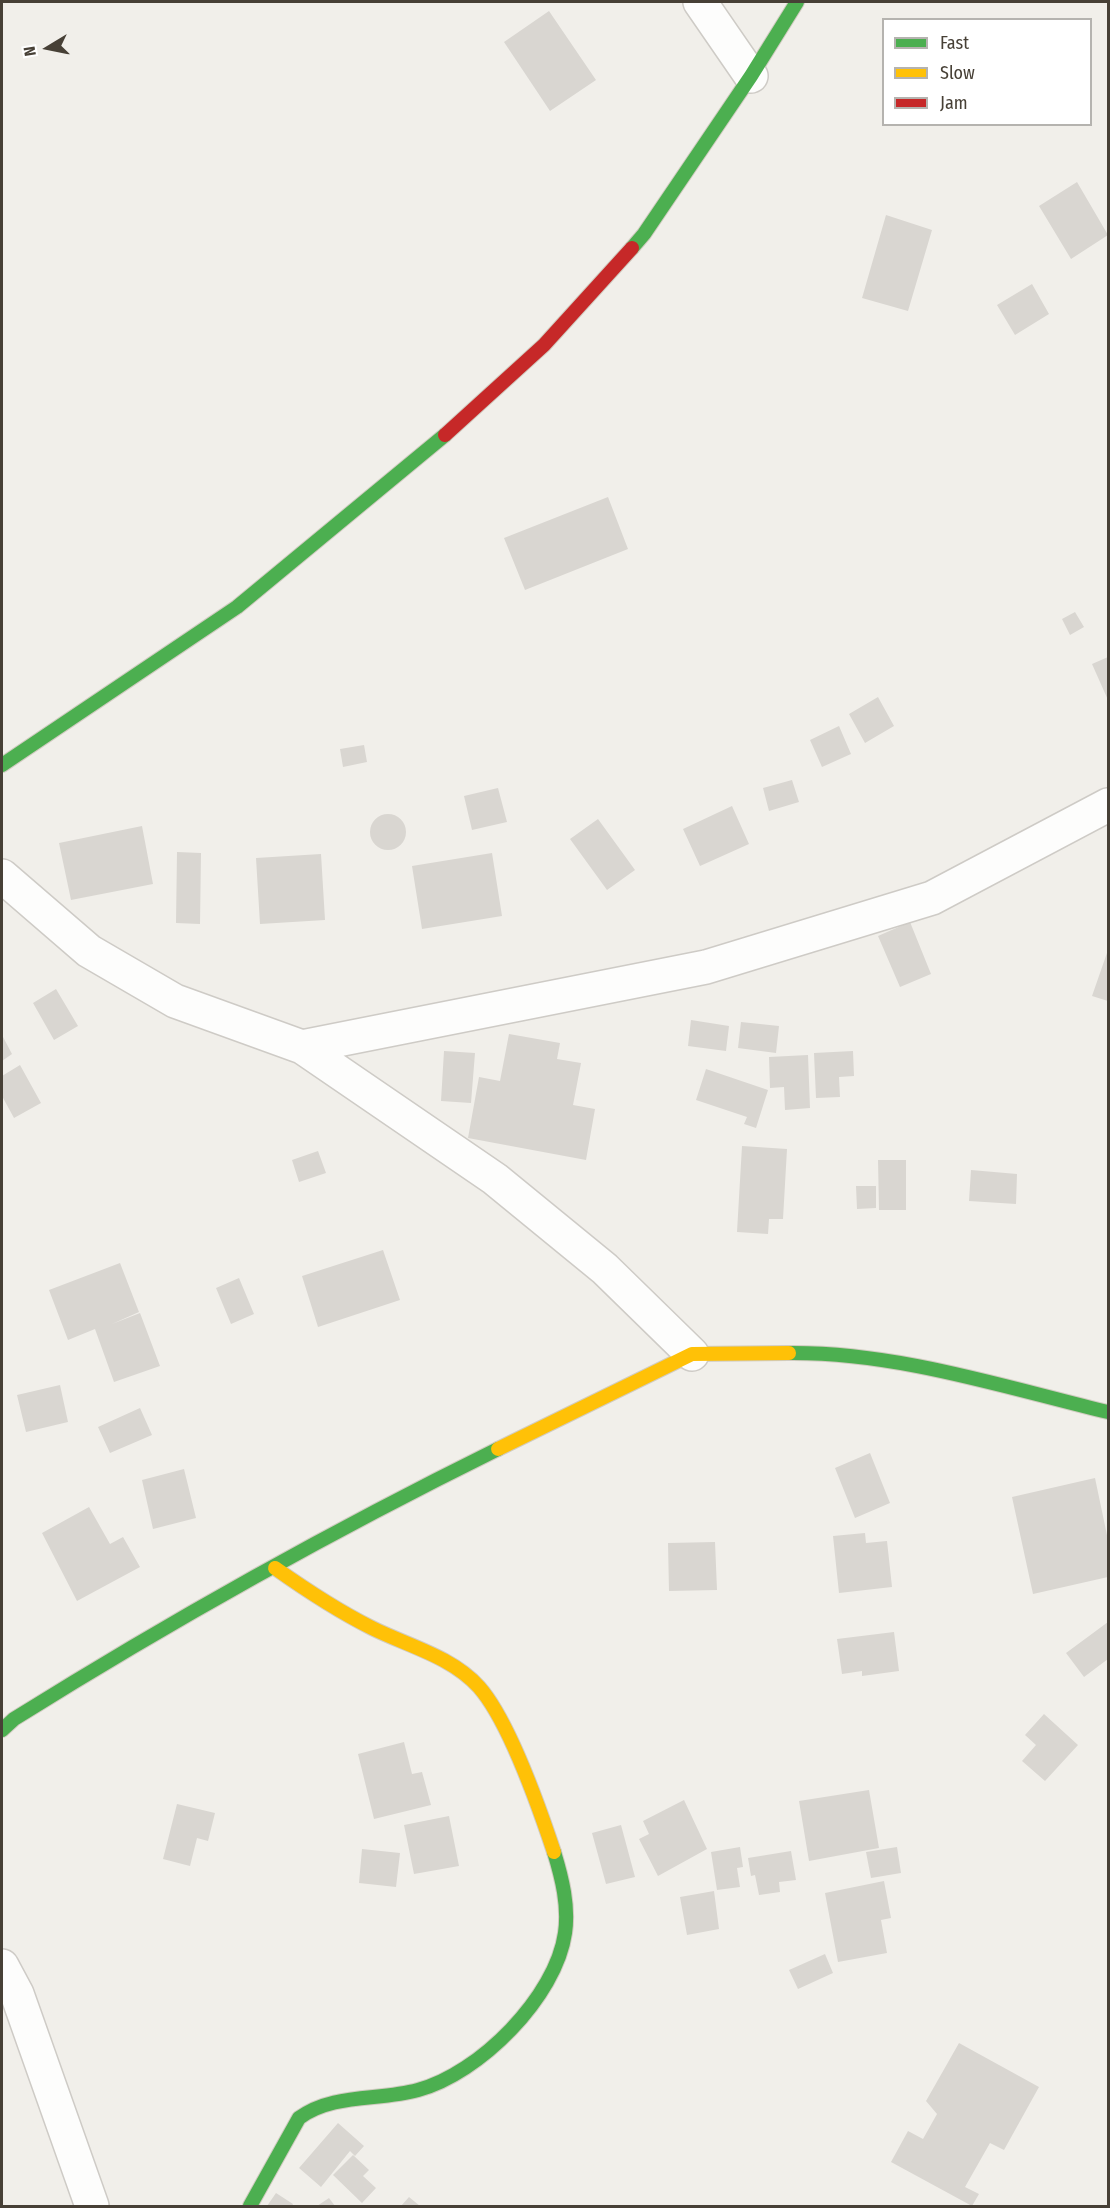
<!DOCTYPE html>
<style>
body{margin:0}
#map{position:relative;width:1110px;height:2208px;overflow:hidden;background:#f1efea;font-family:"Fira Sans Condensed",sans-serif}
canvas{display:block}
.frame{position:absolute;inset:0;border:3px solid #474036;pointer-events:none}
.legend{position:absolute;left:882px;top:18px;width:210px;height:108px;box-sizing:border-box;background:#fff;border:2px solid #b5b3af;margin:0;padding:8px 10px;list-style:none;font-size:18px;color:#474036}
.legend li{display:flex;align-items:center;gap:12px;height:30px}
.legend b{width:30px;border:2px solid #b5b3af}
.north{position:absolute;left:18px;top:18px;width:60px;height:60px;-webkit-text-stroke:4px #fff;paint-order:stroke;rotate:260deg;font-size:16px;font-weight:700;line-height:24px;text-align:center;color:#474036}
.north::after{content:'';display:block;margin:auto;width:21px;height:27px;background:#474036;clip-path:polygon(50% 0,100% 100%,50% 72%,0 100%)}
</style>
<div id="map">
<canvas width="1110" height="2208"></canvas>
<div class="frame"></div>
<ul class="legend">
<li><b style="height:8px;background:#4caf50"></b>Fast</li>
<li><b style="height:8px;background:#ffc107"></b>Slow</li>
<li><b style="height:8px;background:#c62828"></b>Jam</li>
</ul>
<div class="north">N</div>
</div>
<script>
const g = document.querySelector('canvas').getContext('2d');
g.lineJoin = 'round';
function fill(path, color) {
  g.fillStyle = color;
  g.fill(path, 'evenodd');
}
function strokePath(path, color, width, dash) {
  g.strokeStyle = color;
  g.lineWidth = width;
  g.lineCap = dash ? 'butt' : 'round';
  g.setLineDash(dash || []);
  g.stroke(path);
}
const building = new Path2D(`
 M549 11 596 80 550 111 504 42Z
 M1077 182 1108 235 1071 259 1039 206Z
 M886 215 932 230 908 311 862 298Z
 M1032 284 1049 314 1015 335 997 305Z
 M608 497 628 549 525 590 504 538Z
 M1075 612 1084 627 1070 635 1062 619Z
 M1108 657V700L1092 664Z
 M878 697 894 726 865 743 849 714Z
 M839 726 851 754 822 767 810 740Z
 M364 745 367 762 343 767 340 749Z
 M792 780 799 802 769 811 763 788Z
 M498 788 507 822 472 830 464 796Z
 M732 806 749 844 700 866 683 829Z
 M370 832a18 18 0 1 1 36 0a18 18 0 1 1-36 0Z
 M598 819 635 870 607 890 570 839Z
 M142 826 153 884 71 900 59 843Z
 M177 852 201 853 200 924 176 923Z
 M492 853 502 916 422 929 412 866Z
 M321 854 325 920 260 924 256 858Z
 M910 922 931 974 900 987 878 936Z
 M1108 950V1001L1092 996Z
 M56 989 78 1026 54 1040 33 1003Z
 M691 1020 729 1026 726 1051 688 1046Z
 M741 1022 779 1026 776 1053 738 1048Z
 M509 1034 560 1043 557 1059 581 1063 573 1105 595 1109 586 1160 468 1138 479 1077 500 1081Z
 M2 1035 12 1054 2 1061Z
 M444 1051 475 1053 471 1103 441 1101Z
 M853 1051 854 1076 839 1077 840 1097 816 1098 814 1053Z
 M808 1055 810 1108 785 1110 784 1087 770 1088 769 1057Z
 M20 1065 41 1103 14 1118 2 1096V1076Z
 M706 1069 768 1090 756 1128 744 1124 747 1117 696 1100Z
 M742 1146 787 1149 783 1219H769L768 1234 737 1232Z
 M318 1151 326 1173 299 1182 292 1160Z
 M878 1160H906V1210H879Z
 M971 1170 1017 1174 1016 1204 969 1201Z
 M856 1186H876V1208L857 1209Z
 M383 1250 400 1300 318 1327 302 1276Z
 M120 1263 139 1312 112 1324 140 1313 160 1366 114 1382 95 1329 68 1340 49 1290Z
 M239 1278 254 1314 231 1324 216 1288Z
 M60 1385 68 1422 26 1432 17 1395Z
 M140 1408 152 1435 110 1453 98 1427Z
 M870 1453 890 1503 855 1518 835 1468Z
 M184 1469 196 1518 153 1529 142 1480Z
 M1095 1478 1108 1540V1577L1033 1594 1012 1497Z
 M89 1507 110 1544 123 1537 140 1567 77 1601 42 1533Z
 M865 1533 866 1543 887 1541 892 1587 839 1593 833 1536Z
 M715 1542 717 1590 669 1591 668 1543Z
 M1108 1622V1659L1084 1677 1066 1653Z
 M894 1632 899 1671 862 1676V1671L842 1674 837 1639Z
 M1044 1714 1078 1745 1045 1781 1022 1761 1036 1745 1025 1735Z
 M404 1742 412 1774 422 1772 431 1805 374 1819 358 1754Z
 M869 1790 879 1848 809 1861 799 1801Z
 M684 1800 707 1849 658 1876 639 1839 649 1834 643 1821Z
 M177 1804 215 1813 208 1841 197 1838 190 1866 163 1859Z
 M449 1816 459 1866 414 1874 404 1825Z
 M621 1825 635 1877 606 1884 592 1833Z
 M740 1847 743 1867 737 1868 740 1887 717 1890 711 1852Z
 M897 1847 901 1873 871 1878 866 1852Z
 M362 1849 400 1853 396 1887 359 1883Z
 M791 1851 796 1880 779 1882 780 1892 759 1895 755 1875 751 1876 748 1858Z
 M884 1881 891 1918 881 1920 887 1953 838 1962 825 1893Z
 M714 1891 719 1929 687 1935 680 1897Z
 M825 1954 833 1973 798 1989 789 1970Z
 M959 2043 1039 2087 1004 2150 990 2143 965 2187 979 2194 972 2206 891 2162 908 2131 923 2139 937 2114 926 2101Z
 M338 2123 364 2146 355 2156 350 2151 321 2187 299 2168Z
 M353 2155 369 2170 363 2176 376 2188 362 2203 333 2175Z
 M276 2193 293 2204 292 2206H267Z
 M409 2197 420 2206H401Z
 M329 2198 335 2206H317Z`);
const street = new Path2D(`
 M700 2 751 76
 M2 876 89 951 175 1001 302 1047 495 1179 605 1269 692 1354
 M302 1047 706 967 932 898 1108 805
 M2 1966 17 1994 92 2206`);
const fast = new Path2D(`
 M632 248 644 234 751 76 797 2
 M2 765 237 607 445 435
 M789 1353C897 1352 1004 1387 1108 1412
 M2 1730 14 1719C171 1621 332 1531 498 1449
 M250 2206 299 2118C333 2093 379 2101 418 2090 479 2074 556 1997 565 1933 569 1906 562 1878 554 1852`);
const slow = new Path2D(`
 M498 1449 692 1354 789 1353
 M275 1568C306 1590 338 1611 372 1628 408 1646 451 1656 479 1687 509 1721 539 1807 554 1852`);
const jam = new Path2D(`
 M445 435 544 345 632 248`);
fill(building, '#d9d6d1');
strokePath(street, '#cecbc6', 36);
strokePath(fast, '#d1ccc1', 16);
strokePath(slow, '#d1ccc1', 16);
strokePath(jam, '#d1ccc1', 16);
strokePath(street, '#fdfdfc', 33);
strokePath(fast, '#4caf50', 14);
strokePath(slow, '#ffc107', 14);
strokePath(jam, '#c62828', 14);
</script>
